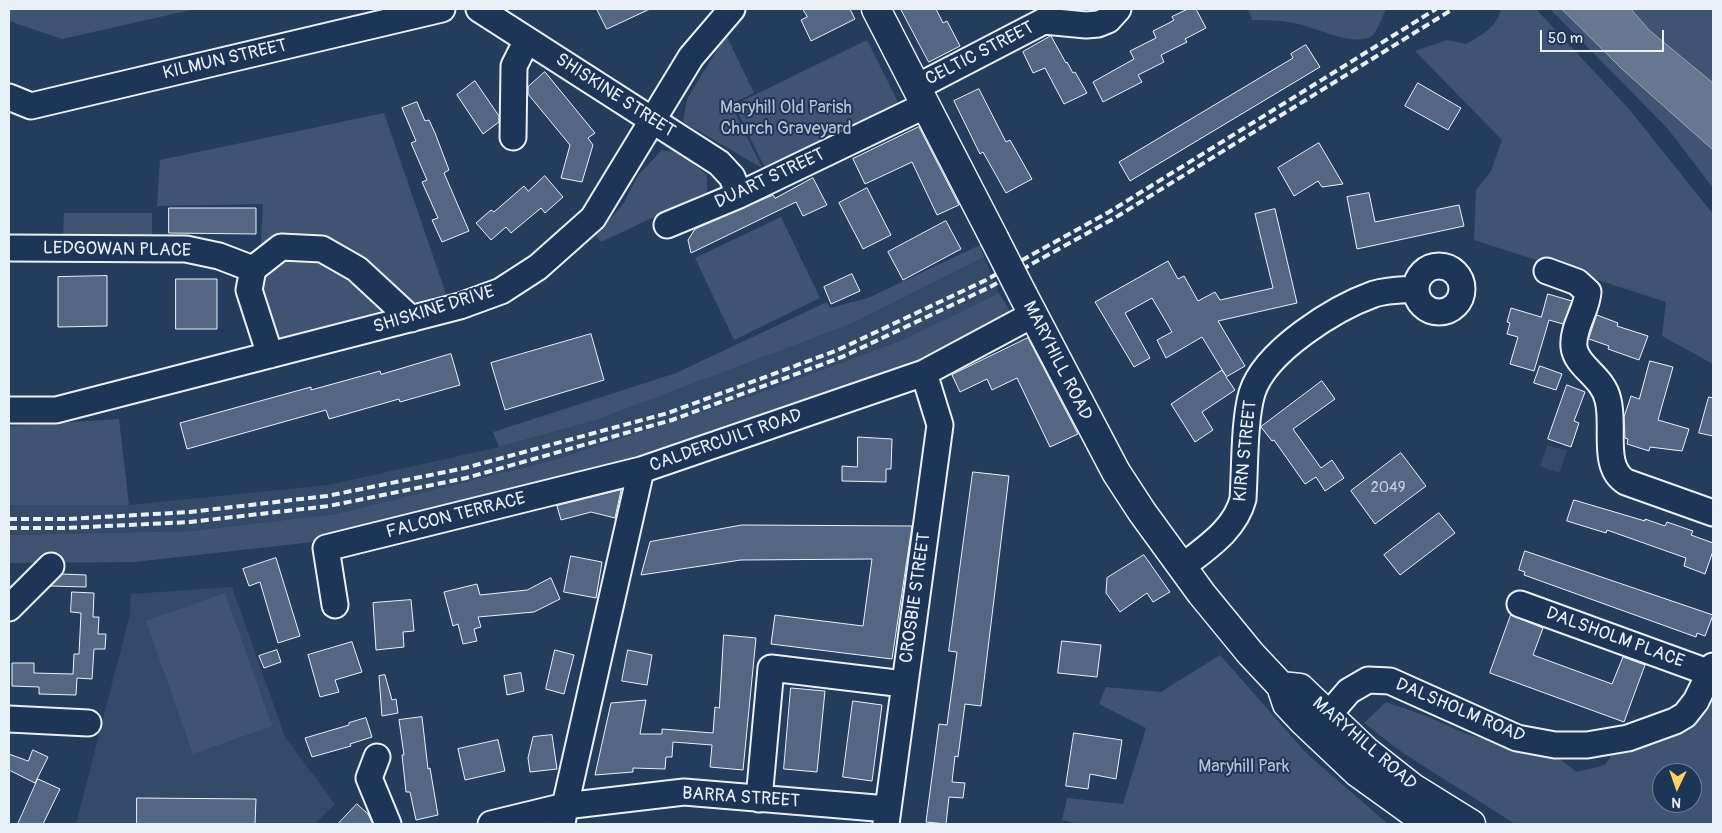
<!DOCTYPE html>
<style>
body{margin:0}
#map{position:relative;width:1722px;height:833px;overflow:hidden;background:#253d5d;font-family:Pangolin,sans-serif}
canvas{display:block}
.frame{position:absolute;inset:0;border:10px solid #e8f1f8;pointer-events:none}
.north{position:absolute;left:1652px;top:763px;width:50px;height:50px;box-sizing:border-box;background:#1d3557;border:1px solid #6e8097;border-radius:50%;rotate:183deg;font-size:14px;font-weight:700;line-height:20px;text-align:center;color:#e8f1f8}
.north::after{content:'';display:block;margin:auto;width:18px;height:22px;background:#ffd166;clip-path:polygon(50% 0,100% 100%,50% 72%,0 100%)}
.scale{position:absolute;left:1540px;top:30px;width:124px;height:22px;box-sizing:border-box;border:2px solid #e8f1f8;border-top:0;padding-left:6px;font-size:15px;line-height:18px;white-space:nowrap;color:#e8f1f8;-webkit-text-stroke:4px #1d3557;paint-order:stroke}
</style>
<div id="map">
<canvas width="1722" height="833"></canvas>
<div class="frame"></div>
<div class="north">N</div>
<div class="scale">50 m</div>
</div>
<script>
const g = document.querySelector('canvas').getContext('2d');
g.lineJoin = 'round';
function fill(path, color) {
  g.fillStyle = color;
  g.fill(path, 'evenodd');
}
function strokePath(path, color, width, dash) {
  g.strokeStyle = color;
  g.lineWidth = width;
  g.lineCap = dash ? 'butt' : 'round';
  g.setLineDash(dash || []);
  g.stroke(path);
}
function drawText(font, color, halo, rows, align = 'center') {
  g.font = font + ' Pangolin,sans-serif';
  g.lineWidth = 4;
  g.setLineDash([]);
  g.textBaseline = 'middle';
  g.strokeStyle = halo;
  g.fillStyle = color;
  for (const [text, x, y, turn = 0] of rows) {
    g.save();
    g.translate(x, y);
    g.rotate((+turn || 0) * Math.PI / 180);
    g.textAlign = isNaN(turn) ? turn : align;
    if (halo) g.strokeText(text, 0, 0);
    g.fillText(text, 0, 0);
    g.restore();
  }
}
const built = new Path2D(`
 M984 257 999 293 900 341 754 395 547 462 336 514 192 531 9 535V505H129L328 485 499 447 596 420 851 324Z
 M1547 445 1567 451 1559 473 1540 466Z
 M232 587 285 737 335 804 315 824H76L130 614 131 594Z`);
const green = new Path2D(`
 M9 9H195L62 39 9 21Z
 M1248 9H1386C1382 16 1378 31 1372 36 1354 47 1317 28 1298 24 1282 20 1267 20 1252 20Z
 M1501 9H1536L1629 109 1713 214V364L1662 336 1666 302 1474 240 1476 190 1491 171 1502 140 1415 51 1447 40 1466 44C1482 35 1497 27 1501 9Z
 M1550 9H1562L1623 70 1713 150V188L1668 129Z
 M1631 9H1713V83L1649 30Z
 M726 35 754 93 731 104 762 168 683 122 687 99Z
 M867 40 898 102 765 168 734 105Z
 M384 113 446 294 260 343V255L263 204 157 206 160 160Z
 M662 150 678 152 707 175V192L601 242 596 236 624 203 638 175Z
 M64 213H152V237L63 238Z
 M781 217 820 298 734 340 695 258Z
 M980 245 984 257 851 324 596 420 499 447 493 432 676 373 827 302 830 308 868 298Z
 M999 293 1014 318 900 373 620 467 313 542 134 562 9 563V535L192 531 336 514 547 462 754 395 900 341Z
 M119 419 129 505H9V426Z
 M225 593 272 726 193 754 146 621Z
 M1220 655 1307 754 1388 824H1078L1062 820 1067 798 1123 804 1146 728 1099 704 1106 687 1161 692Z
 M1713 686V824H1515L1403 753 1364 723 1386 702 1426 716 1464 733 1520 750 1558 758 1577 772 1605 765 1616 747ZM1662 773H1692V803H1662Z`);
const water = new Path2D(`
 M1562 9H1631L1649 30 1713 83V150L1623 70Z`);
const building = new Path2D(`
 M597 9H650L607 29Z
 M803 9H850L855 19 811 41 801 20 807 17Z
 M901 9H936L943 23 947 21 960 46 929 62Z
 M1188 9H1196L1206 28 1185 39 1187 42 1161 55 1164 62 1138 75 1142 82 1103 102 1093 82 1134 59 1130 51 1156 38 1153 31 1169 23 1174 20 1172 17Z
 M1051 36 1066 63 1067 62 1073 73 1075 72 1087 93 1064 104 1045 68 1033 73 1023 52Z
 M1306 45 1320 67 1130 181 1119 162 1293 58 1291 54Z
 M545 72 595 133 588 138 593 145 582 182 561 178 570 145 528 94V87Z
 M475 81 499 116V122L483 134 457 95Z
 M1418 83 1461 108 1448 130 1405 106Z
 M979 89 1006 142 1010 140 1032 179 1006 193 983 152 980 154 954 101Z
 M417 102 425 121 429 120 435 133 449 170 444 173 469 231 442 242 432 220 438 218 422 182 427 180 411 143 416 141 402 108Z
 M919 127 959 205 937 215 912 162 865 184 853 159Z
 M1319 143 1343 184 1322 187 1318 181 1294 196 1278 168Z
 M545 176 563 197 545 213 541 208 511 233 506 227 491 240 476 223 491 210 494 212 524 186 528 191Z
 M813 178 827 205 803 216 796 202 691 253 688 240 695 229 773 195 775 198Z
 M867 188 891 235 863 249 839 203Z
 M1369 193 1375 222 1459 205 1464 226 1357 249 1347 197Z
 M169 208H256V234L169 233Z
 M1275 209 1297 303 1218 321 1245 366 1226 377 1235 390 1202 412 1213 430 1195 442 1171 404 1222 370 1226 376 1202 337 1166 358 1157 340 1172 332 1152 298 1125 313 1150 358 1134 367 1095 302 1168 261 1178 279 1184 276 1198 301 1215 292 1220 300 1273 288 1255 214Z
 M946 221 961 249 903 280 888 252Z
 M852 274 860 291 831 304 824 287Z
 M107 276V326L58 327V277Z
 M176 279H217V329H176Z
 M1548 294 1572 301 1563 324 1549 320 1534 371 1510 364 1518 337 1507 334 1510 323 1507 322 1511 308 1541 317Z
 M1597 315 1618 323 1617 326 1648 336 1639 360 1608 349 1609 346 1589 339Z
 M591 334 604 380 505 410 491 363Z
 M1028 338 1078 434 1050 447 1017 378 992 390 987 379 960 392 952 375Z
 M451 354 460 385 400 402 399 399 329 419 326 410 187 449 180 423 311 387V390L380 371 381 374Z
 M1650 361 1673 367 1658 420 1689 429 1682 451 1650 447 1649 451 1627 444 1628 439 1625 438 1624 417 1631 396 1639 399Z
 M1540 366 1562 374 1556 390 1534 383Z
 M1322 381 1335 399 1293 429 1321 468 1332 460 1344 478 1325 491 1316 477 1305 484 1274 440 1272 441 1261 427Z
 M1567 385 1585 392 1574 421 1579 423 1571 447 1548 439Z
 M1709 397 1713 398V436L1699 433Z
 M858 437 892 439 891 469H886V482L842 481V466L857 467Z
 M1401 453 1426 486 1375 524 1351 491Z
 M973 472 1009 476 981 706 965 704 958 757 955 756 952 782 965 783 963 798 949 797 946 824 926 822 939 724 947 725 957 652 949 651Z
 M621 490 615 518 591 512 561 520 557 506Z
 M1574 500 1645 521V519L1665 526 1667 522 1693 531 1691 535 1713 543V551L1705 574 1684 566 1686 558 1607 530 1606 533 1567 521Z
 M1439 513 1455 533 1400 575 1384 555Z
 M742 525 912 526 892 659 771 644 775 615 863 626 872 559 741 560 641 575 650 542Z
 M1525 551 1713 615 1705 636 1697 633 1696 637 1524 575 1525 572 1519 570Z
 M1144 555 1170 592 1153 602 1147 593 1120 612 1106 593 1107 578Z
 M571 556 602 562 596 598 564 592Z
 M276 558 300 636 278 643 260 582 249 586 243 569Z
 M62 574 86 575V587L51 586Z
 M551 578 560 599 534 612 478 617 481 627 474 629 477 641 463 644 458 624 453 626 444 592 477 584 480 595 527 590Z
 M72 592 94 593 93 617H99L98 634H106L105 649H94L92 679 77 678 76 695 39 694V687L12 686V663H34V673L73 674 74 654H79L81 613 71 612Z
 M411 600 414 631 403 632 404 647 376 650 373 603Z
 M1511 615 1543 628 1533 655 1612 684 1623 657 1645 665 1624 722 1490 673Z
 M724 635 756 638 743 770 710 767 712 745 673 742 672 757H666L665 769 633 768V772L595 775 611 703 646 700 640 734H662V729L713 733 715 707 719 708Z
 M1062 641 1101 645 1097 677 1058 673Z
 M352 642 362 672 335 680 339 692 320 697 308 655Z
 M277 650 281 662 264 668 259 656Z
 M555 650 574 655 564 694 546 689Z
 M628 650 652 655 647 685 622 681Z
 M521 673 524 691 507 695 504 676Z
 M385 675 392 700 396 699 398 713 382 716 379 676Z
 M791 688 825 691 817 772 784 769Z
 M853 701 882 705 872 781 843 777Z
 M422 717 428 769 430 768 438 815 416 820 410 792H406L402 755H404L399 720Z
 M366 718 372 737 350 744 351 746 312 757 305 738 349 725V723Z
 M1074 733 1122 740 1116 779 1090 774 1088 789 1066 786Z
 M552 735 557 769 530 772 528 758 533 737Z
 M498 740 505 771 465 780 458 749Z
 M33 750 48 757 35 783 9 770V754L28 761Z
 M38 779 60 789 43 824H18Z
 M137 798 256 799 255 824H137Z
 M357 804 368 814 373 824H338Z`);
const minor = new Path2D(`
 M479 9 719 163 732 177 739 195
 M917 87 1044 21 1086 25 1098 24 1108 20 1118 9
 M9 97 31 106 442 9
 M513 137 514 66 527 40
 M667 225 739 195 926 105
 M9 248 186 249 219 256 253 269
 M1416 289a23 23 0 1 1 46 0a23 23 0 1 1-46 0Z
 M1547 271 1577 282 1588 292C1587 310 1572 328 1574 347 1576 367 1603 376 1608 400 1615 426 1601 467 1626 482L1713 513
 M270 355 249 290 253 269 281 247 322 249 357 269 411 319
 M9 410H56L460 306 501 291 538 267 593 218 691 57 732 9
 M1182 567C1206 548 1235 530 1243 499 1245 469 1244 420 1252 393 1265 351 1335 308 1374 294 1387 290 1402 290 1416 289
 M1520 604 1710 673
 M335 605 326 548 641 470
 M9 608 51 566
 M9 719 88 723
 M1316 729 1349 691 1368 680 1390 681 1517 738 1555 745H1587L1628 738 1675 721 1685 715 1696 701 1713 666
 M377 757 369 778 388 824
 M759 799 771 668 904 684
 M491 824 565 806 684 792 888 809
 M562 824 565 806 641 470 924 373 1034 314
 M886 824 940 425 924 373`);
const major = new Path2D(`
 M876 9 994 238
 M1023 295 1116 472 1142 512 1201 593 1251 654 1281 686 1287 704 1302 720 1358 773 1429 824
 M1281 686 1300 688 1366 751 1413 788 1471 824`);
const rail = new Path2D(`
 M9 519H67L190 512 327 496 465 468 668 413 838 350 986 280 1109 212 1436 9
 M9 528H66L190 522 329 506 466 478 672 420 842 357 990 287 1113 219 1453 9`);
const majorBridge = new Path2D(`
 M994 238 1023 295`);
const numberNames = [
 ["2049",1388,488]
];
const streetNames = [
 ["CELTIC STREET",980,54,-27],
 ["KILMUN STREET",225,60,-13],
 ["SHISKINE STREET",615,96,33],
 ["DUART STREET",770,179,-25],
 ["LEDGOWAN PLACE",117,250,1],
 ["SHISKINE DRIVE",434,310,-17],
 ["MARYHILL ROAD",1057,361,63],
 ["CALDERCUILT ROAD",726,441,-19],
 ["KIRN STREET",1246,451,-84],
 ["FALCON TERRACE",456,516,-14],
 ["CROSBIE STREET",916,598,-82],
 ["DALSHOLM PLACE",1615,638,20],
 ["DALSHOLM ROAD",1460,711,23],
 ["MARYHILL ROAD",1364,744,41],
 ["BARRA STREET",741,798,4]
];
const parkNames = [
 ["Maryhill Old Parish",786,108],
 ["Church Graveyard",786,129],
 ["Maryhill Park",1244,767]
];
fill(built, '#334a68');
fill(green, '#3e5472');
fill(water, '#657890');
strokePath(water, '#99a8ba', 1);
fill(building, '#536782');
strokePath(building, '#e8f1f8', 1);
strokePath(minor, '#e8f1f8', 29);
strokePath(major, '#e8f1f8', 31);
strokePath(minor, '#1d3557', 25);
strokePath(major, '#1d3557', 28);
strokePath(rail, '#e8f1f8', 4, [8, 4]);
strokePath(majorBridge, '#e8f1f8', 31, []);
strokePath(majorBridge, '#1d3557', 28);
drawText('15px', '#c3ceda', null, numberNames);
drawText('18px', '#e8f1f8', '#1d3557', streetNames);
drawText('18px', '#b5c2d0', '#1d3557', parkNames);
</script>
